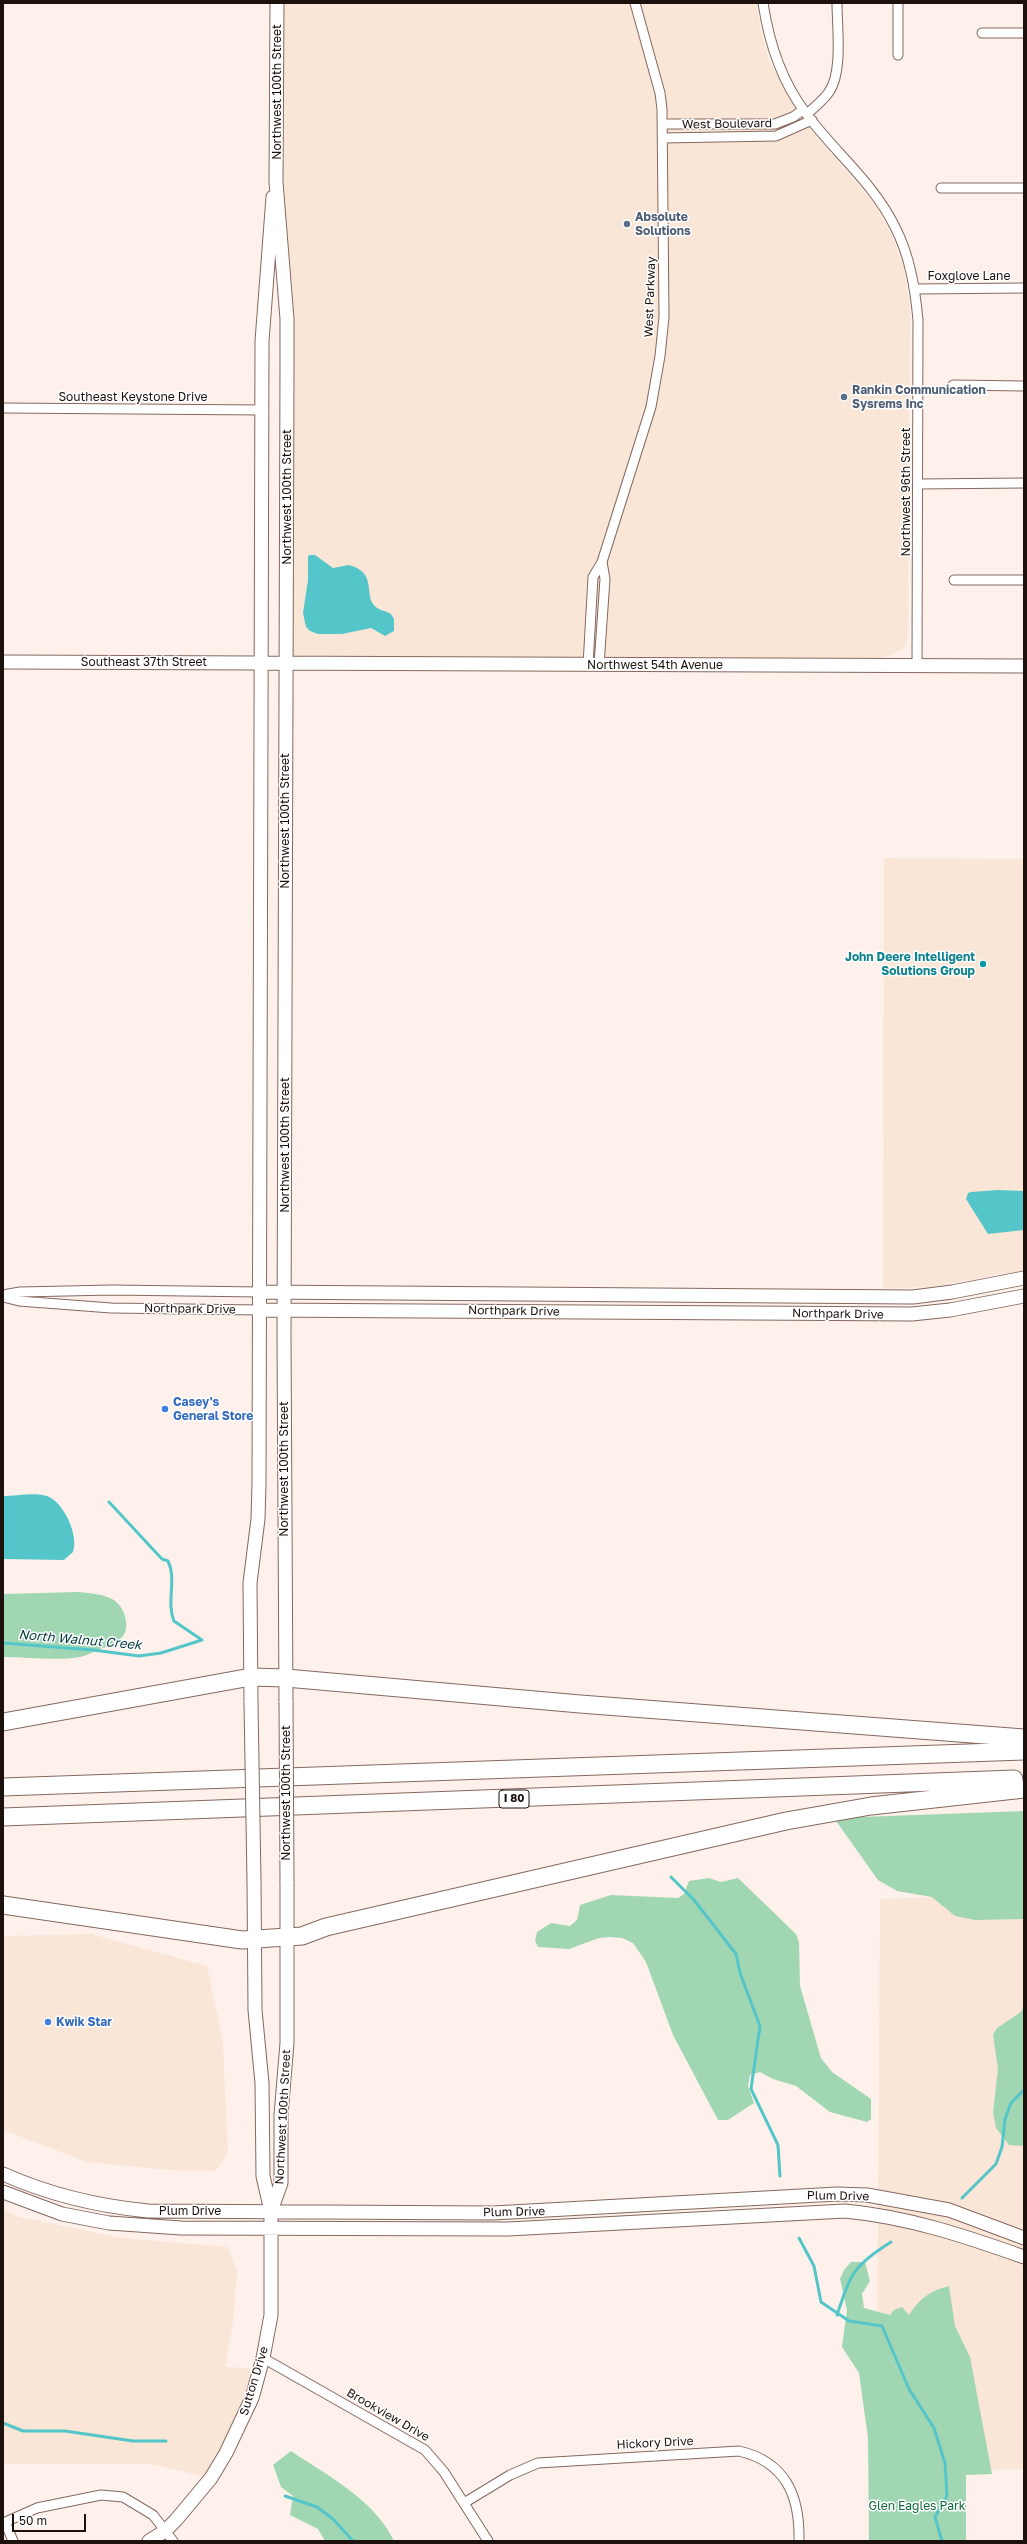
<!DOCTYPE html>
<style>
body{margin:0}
#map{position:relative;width:1027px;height:2544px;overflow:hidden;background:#fef1ec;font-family:"Golos Text",sans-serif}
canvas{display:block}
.frame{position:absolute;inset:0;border:4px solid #1c110d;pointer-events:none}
.scale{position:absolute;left:12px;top:2514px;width:74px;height:18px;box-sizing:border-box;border:2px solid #1c110d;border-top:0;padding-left:5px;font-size:12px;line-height:14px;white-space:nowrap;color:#1c110d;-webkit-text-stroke:3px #fff;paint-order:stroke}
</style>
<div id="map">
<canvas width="1027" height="2544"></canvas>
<div class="frame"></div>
<div class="scale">50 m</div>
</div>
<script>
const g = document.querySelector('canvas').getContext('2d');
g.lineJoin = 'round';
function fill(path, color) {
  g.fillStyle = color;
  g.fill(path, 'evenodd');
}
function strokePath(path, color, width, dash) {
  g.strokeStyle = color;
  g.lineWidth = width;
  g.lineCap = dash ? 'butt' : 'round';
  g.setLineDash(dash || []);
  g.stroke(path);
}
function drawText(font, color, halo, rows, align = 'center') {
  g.font = font + ' "Golos Text",sans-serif';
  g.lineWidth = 3;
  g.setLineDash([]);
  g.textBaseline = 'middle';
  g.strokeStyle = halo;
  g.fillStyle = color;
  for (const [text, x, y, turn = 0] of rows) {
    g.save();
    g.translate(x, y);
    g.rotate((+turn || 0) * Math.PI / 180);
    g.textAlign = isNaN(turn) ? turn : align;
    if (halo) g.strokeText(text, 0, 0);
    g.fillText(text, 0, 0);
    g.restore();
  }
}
const commercial = new Path2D(`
 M279 3H757L760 26 769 61 811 130 876 205 892 236 904 267 910 310 908 636 904 648 889 656 862 660 297 657 292 655 280 642Z
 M884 858 1024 859V1273H1003L934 1287 883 1288Z
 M1024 1894V2469L966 2470 877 2358 880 1899Z
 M91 1934 207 1966 223 2042 225 2091 228 2150 223 2162 215 2171 170 2170 87 2162 3 2130V1936Z
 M3 2210 19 2217 122 2238 228 2247 237 2272 233 2321 225 2367 260 2369 211 2478 151 2464H3Z`);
const green = new Path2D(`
 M78 1592C96 1594 117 1594 124 1613 132 1636 118 1643 100 1649 93 1652 86 1656 80 1657 59 1661 25 1657 3 1657V1594Z
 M1024 1811V1919L975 1920 955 1916 932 1897 897 1891 878 1880 834 1818Z
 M709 1878 721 1882 738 1878 796 1934 799 1942 800 1986 821 2058 832 2072 871 2099V2119L867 2122 830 2112 796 2086 773 2079 760 2072 750 2075 748 2086 754 2103 728 2120H718L673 2035 646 1962 633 1943 622 1938 609 1937 599 1938 569 1949 538 1947 535 1941 537 1932 551 1923 570 1926 577 1920 580 1905 611 1895 678 1898 684 1894 689 1881Z
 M1024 2005V2146L1009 2145 996 2128 993 2112 998 2069 993 2035 997 2028 1021 2012Z
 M851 2262H865L870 2281 862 2294 864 2308 890 2315 894 2310 902 2307 909 2315C920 2298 930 2291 949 2286L955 2326 970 2357 992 2474 966 2475V2541H869L868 2438 859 2373 842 2347 847 2310 840 2279 844 2270Z
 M291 2451C328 2476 374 2499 394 2541H325L318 2529 290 2515 293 2496 281 2487 273 2465Z`);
const water = new Path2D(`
 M310 555H315L333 568 349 565C376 572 365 592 373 604 378 611 385 610 391 614L394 619V631L385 636 371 628 342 634H318L310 631 306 627 303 613 308 580V556Z
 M998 1190 1024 1191V1230L988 1234 966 1199 968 1193 971 1192Z
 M3 1496C16 1496 35 1492 47 1496 64 1502 79 1536 73 1552L64 1560 3 1559Z`);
const stream = new Path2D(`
 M109 1502 162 1559 168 1561C177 1579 166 1602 174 1621L202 1640
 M3 1643 93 1650 139 1656 161 1653 202 1640
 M671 1877 694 1900 736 1954 740 1973 760 2026 751 2089 778 2145 780 2176
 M962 2198 996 2164 1002 2147 1005 2119 1011 2103 1024 2090
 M799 2238 814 2266 821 2302 849 2321 882 2326 909 2389 934 2428 945 2463 947 2496 935 2517 942 2541
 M837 2315C851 2273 853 2266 891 2242
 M3 2423 23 2431H65L133 2441H166
 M285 2496 317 2507 333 2519 353 2541`);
const street = new Path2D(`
 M763 3C769 43 781 80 805 112 834 152 873 182 895 227 910 256 915 288 918 320L917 666
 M982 33H1024
 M898 55V3
 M807 114C814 107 823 101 829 92 843 72 837 27 837 3
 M663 124H775L793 117 803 110
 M663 138 776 136 812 120
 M941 188H1024
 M915 289 1024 288
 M953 385 1024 386
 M3 408 262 410
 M918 484 1024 483
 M954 580H1024
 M588 665 593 577 602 562 651 407 660 356 664 317 662 109 660 93 635 3
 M599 665 605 579 602 562
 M3 1295 20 1292 112 1290 260 1292
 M3 1297 19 1301 111 1308 260 1310
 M263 2358 425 2450 444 2472 488 2541
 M464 2503 510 2475 538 2463 739 2451C786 2462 800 2496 799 2541
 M5 2522 13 2541
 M3 2523 37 2508 101 2495 123 2497 153 2515 173 2541`);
const secondary = new Path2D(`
 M277 3 276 182 287 319V367L284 1336 286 1703
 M3 662 1024 666
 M260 1292 913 1297 952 1292 1024 1278
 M260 1310 912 1314 950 1310 1024 1296
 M251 1703 250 1583 258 1519 259 1484 262 341 273 197
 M3 2174C50 2195 97 2206 148 2211L493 2213 837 2194 867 2195 949 2210 1024 2238
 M3 2192 62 2214 109 2223 181 2228 508 2229 845 2211C908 2217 965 2236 1024 2257
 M271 2211 281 2183V2115L287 2043V1881
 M149 2541 165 2531 176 2520 211 2478 226 2453 252 2398 263 2358 271 2315V2211L263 2176 262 2083 255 2010 254 1881`);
const highway = new Path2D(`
 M3 1722 251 1677 286 1678 580 1704 1024 1738
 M3 1787 1024 1751
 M3 1817 1014 1779
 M3 1905 242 1940 302 1936 326 1927 786 1821 871 1806 1024 1789`);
const secondaryBridge = new Path2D(`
 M251 1703 254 1881
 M286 1703 287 1881`);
const markers = [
 [627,224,4,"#5c6f8a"],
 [844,397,4,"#5c6f8a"],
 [983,964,4,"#0f9aa8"],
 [165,1409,4,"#3f7fe0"],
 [48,2022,4,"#3f7fe0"]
];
const shields = [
 [514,1799,30]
];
const shieldNames = [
 ["I 80",514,1799]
];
const streetNames = [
 ["Northwest 100th Street",277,92,-90],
 ["West Boulevard",727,124,-1],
 ["Foxglove Lane",969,276],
 ["West Parkway",650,297,-88],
 ["Southeast Keystone Drive",133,397],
 ["Northwest 96th Street",906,492,-90],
 ["Northwest 100th Street",287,497,-90],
 ["Southeast 37th Street",144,662],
 ["Northwest 54th Avenue",655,665],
 ["Northwest 100th Street",285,821,-90],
 ["Northwest 100th Street",285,1145,-90],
 ["Northpark Drive",190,1309,1],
 ["Northpark Drive",514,1311,1],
 ["Northpark Drive",838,1314,1],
 ["Northwest 100th Street",284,1469,-90],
 ["Northwest 100th Street",286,1793,-90],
 ["Northwest 100th Street",283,2117,-87],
 ["Plum Drive",838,2196,1],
 ["Plum Drive",190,2211],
 ["Plum Drive",514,2212,-1],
 ["Sutton Drive",254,2381,-73],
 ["Brookview Drive",388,2415,30],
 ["Hickory Drive",655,2443,-3]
];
const serviceNames = [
 ["Absolute",635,217],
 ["Solutions",635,231],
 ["Rankin Communication",852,390],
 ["Sysrems Inc",852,404]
];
const cultureNames = [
 ["John Deere Intelligent",975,957],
 ["Solutions Group",975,971]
];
const shopNames = [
 ["Casey's",173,1402],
 ["General Store",173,1416],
 ["Kwik Star",56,2022]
];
const parkNames = [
 ["Glen Eagles Park",917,2506]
];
const waterNames = [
 ["North Walnut Creek",80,1640,5]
];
fill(commercial, '#fae6d7');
fill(green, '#a1d6b3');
fill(water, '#54c6c9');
strokePath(stream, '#54c6c9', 3);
strokePath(street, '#85685e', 11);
strokePath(secondary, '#85685e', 15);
strokePath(highway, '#85685e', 19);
strokePath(street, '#fff', 9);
strokePath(secondary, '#fff', 13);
strokePath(highway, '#fff', 17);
strokePath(secondaryBridge, '#85685e', 15, []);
strokePath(secondaryBridge, '#fff', 13);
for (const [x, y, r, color] of markers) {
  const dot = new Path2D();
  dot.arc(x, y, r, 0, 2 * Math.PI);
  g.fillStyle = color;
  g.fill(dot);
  strokePath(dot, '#fff', 1.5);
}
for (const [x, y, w] of shields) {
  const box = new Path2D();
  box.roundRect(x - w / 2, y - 9, w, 18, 3);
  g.fillStyle = '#fff';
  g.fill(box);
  strokePath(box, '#1c110d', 1);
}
drawText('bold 11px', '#1c110d', null, shieldNames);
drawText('12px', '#1c110d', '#fff', streetNames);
drawText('bold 12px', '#4e5e75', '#fff', serviceNames, 'left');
drawText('bold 12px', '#0d838f', '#fff', cultureNames, 'right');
drawText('bold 12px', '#366cbe', '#fff', shopNames, 'left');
drawText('12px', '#0e683c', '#fff', parkNames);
drawText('italic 13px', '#01393a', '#fff', waterNames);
</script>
